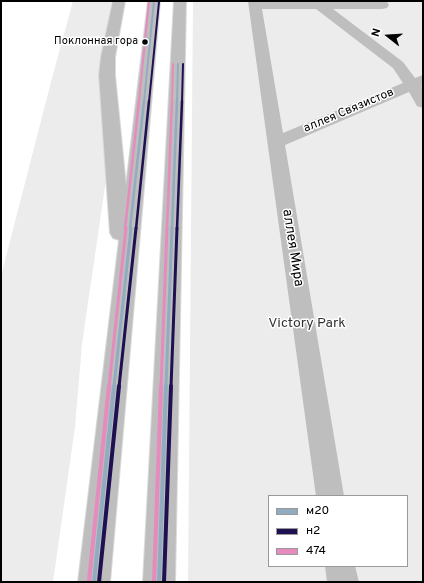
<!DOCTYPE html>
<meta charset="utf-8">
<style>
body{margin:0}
#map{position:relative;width:424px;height:583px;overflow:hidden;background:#fff;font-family:Overpass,sans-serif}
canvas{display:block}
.frame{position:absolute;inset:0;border:2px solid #000;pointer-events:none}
.legend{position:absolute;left:268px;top:495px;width:140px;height:72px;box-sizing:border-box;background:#fff;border:1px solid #999;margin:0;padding:5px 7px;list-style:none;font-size:12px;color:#000}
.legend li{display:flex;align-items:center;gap:8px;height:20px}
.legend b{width:20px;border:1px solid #999}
.north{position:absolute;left:368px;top:16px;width:40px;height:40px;-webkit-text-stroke:3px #fff;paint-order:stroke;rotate:287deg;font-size:11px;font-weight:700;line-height:16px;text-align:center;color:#000}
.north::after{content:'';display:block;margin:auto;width:14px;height:18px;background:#000;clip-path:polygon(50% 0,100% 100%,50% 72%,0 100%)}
</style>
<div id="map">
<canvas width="424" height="583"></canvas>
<div class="frame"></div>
<ul class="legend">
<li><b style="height:5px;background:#92acbf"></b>м20</li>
<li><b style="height:5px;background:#1f1051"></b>н2</li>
<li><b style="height:5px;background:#e68bbd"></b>474</li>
</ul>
<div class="north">N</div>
</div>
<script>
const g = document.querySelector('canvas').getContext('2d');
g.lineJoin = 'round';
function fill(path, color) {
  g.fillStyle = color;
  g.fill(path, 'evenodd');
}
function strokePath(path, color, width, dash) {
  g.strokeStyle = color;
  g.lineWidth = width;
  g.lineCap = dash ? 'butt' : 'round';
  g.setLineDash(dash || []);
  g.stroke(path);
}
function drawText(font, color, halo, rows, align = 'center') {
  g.font = font + ' Overpass,sans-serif';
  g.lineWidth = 3;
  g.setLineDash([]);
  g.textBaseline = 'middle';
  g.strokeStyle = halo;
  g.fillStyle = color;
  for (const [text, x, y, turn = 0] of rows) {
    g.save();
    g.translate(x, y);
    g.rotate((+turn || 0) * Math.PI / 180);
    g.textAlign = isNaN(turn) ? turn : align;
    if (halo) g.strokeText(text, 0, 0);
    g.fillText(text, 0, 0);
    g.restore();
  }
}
const green = new Path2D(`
 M73 1H112L100 70 107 173 82 344 75 427 53 582H1V276L51 82Z
 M193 1H423V582H188ZM269 496H407V566H269Z`);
const minor = new Path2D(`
 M248 1 387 2 389 5 387 8 382 9H333L403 62 415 78 423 75V86H421L423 89V108L417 106 409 92 285 145 344 496H316ZM262 9H316L393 68 403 83 283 133Z
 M325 566H355L359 582H327Z`);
const major = new Path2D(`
 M113 1H125L115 57V75L126 186 148 1H160L110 582H78L119 240 113 238 110 233 99 75 101 57Z
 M174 1H186L175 582H143Z`);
const bus1Far3 = new Path2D(`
 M144 102 154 1
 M177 102 178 64`);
const bus1Far2 = new Path2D(`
 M130 229 144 101
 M172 229 177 101`);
const bus1Far1 = new Path2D(`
 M114 387 131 228
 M166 387 172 228`);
const bus1 = new Path2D(`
 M94 582 114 386
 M159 582 166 386`);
const bus2Far3 = new Path2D(`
 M149 102 159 2
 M182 102 183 64`);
const bus2Far2 = new Path2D(`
 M136 229 149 101
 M177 229 182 101`);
const bus2Far1 = new Path2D(`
 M119 387 136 228
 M171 387 177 228`);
const bus2 = new Path2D(`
 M99 582 119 386
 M164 582 171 386`);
const bus3Far3 = new Path2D(`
 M139 102 149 1
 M172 102 173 64`);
const bus3Far2 = new Path2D(`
 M125 229 139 101
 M167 229 172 101`);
const bus3Far1 = new Path2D(`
 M109 387 126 228
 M161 387 167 228`);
const bus3 = new Path2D(`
 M89 581 109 386
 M154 582 161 386`);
const markers = [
 [145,42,3.5,"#000"]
];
const farBusnames = [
 ["Поклонная гора",138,42]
];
const farStreetnames = [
 ["аллея Связистов",349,111,-23]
];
const streetNames = [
 ["аллея Мира",292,248,81]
];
const parkNames = [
 ["Victory Park",307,324]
];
fill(green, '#ececec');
strokePath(major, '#dbdbdb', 2);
fill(minor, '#bebebe');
fill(major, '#bebebe');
strokePath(bus1Far3, '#92acbf', 2);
strokePath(bus1Far2, '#92acbf', 2.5);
strokePath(bus1Far1, '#92acbf', 3);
strokePath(bus1, '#92acbf', 4);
strokePath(bus2Far3, '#1f1051', 2);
strokePath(bus2Far2, '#1f1051', 2.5);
strokePath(bus2Far1, '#1f1051', 3);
strokePath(bus2, '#1f1051', 4);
strokePath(bus3Far3, '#e68bbd', 2);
strokePath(bus3Far2, '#e68bbd', 2.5);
strokePath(bus3Far1, '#e68bbd', 3);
strokePath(bus3, '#e68bbd', 4);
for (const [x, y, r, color] of markers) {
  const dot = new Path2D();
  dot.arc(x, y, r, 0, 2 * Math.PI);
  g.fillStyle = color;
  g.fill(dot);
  strokePath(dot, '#fff', 1.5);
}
drawText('11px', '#000', '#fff', farBusnames, 'right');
drawText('12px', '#000', '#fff', farStreetnames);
drawText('14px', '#000', '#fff', streetNames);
drawText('14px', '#333', '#fff', parkNames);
</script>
